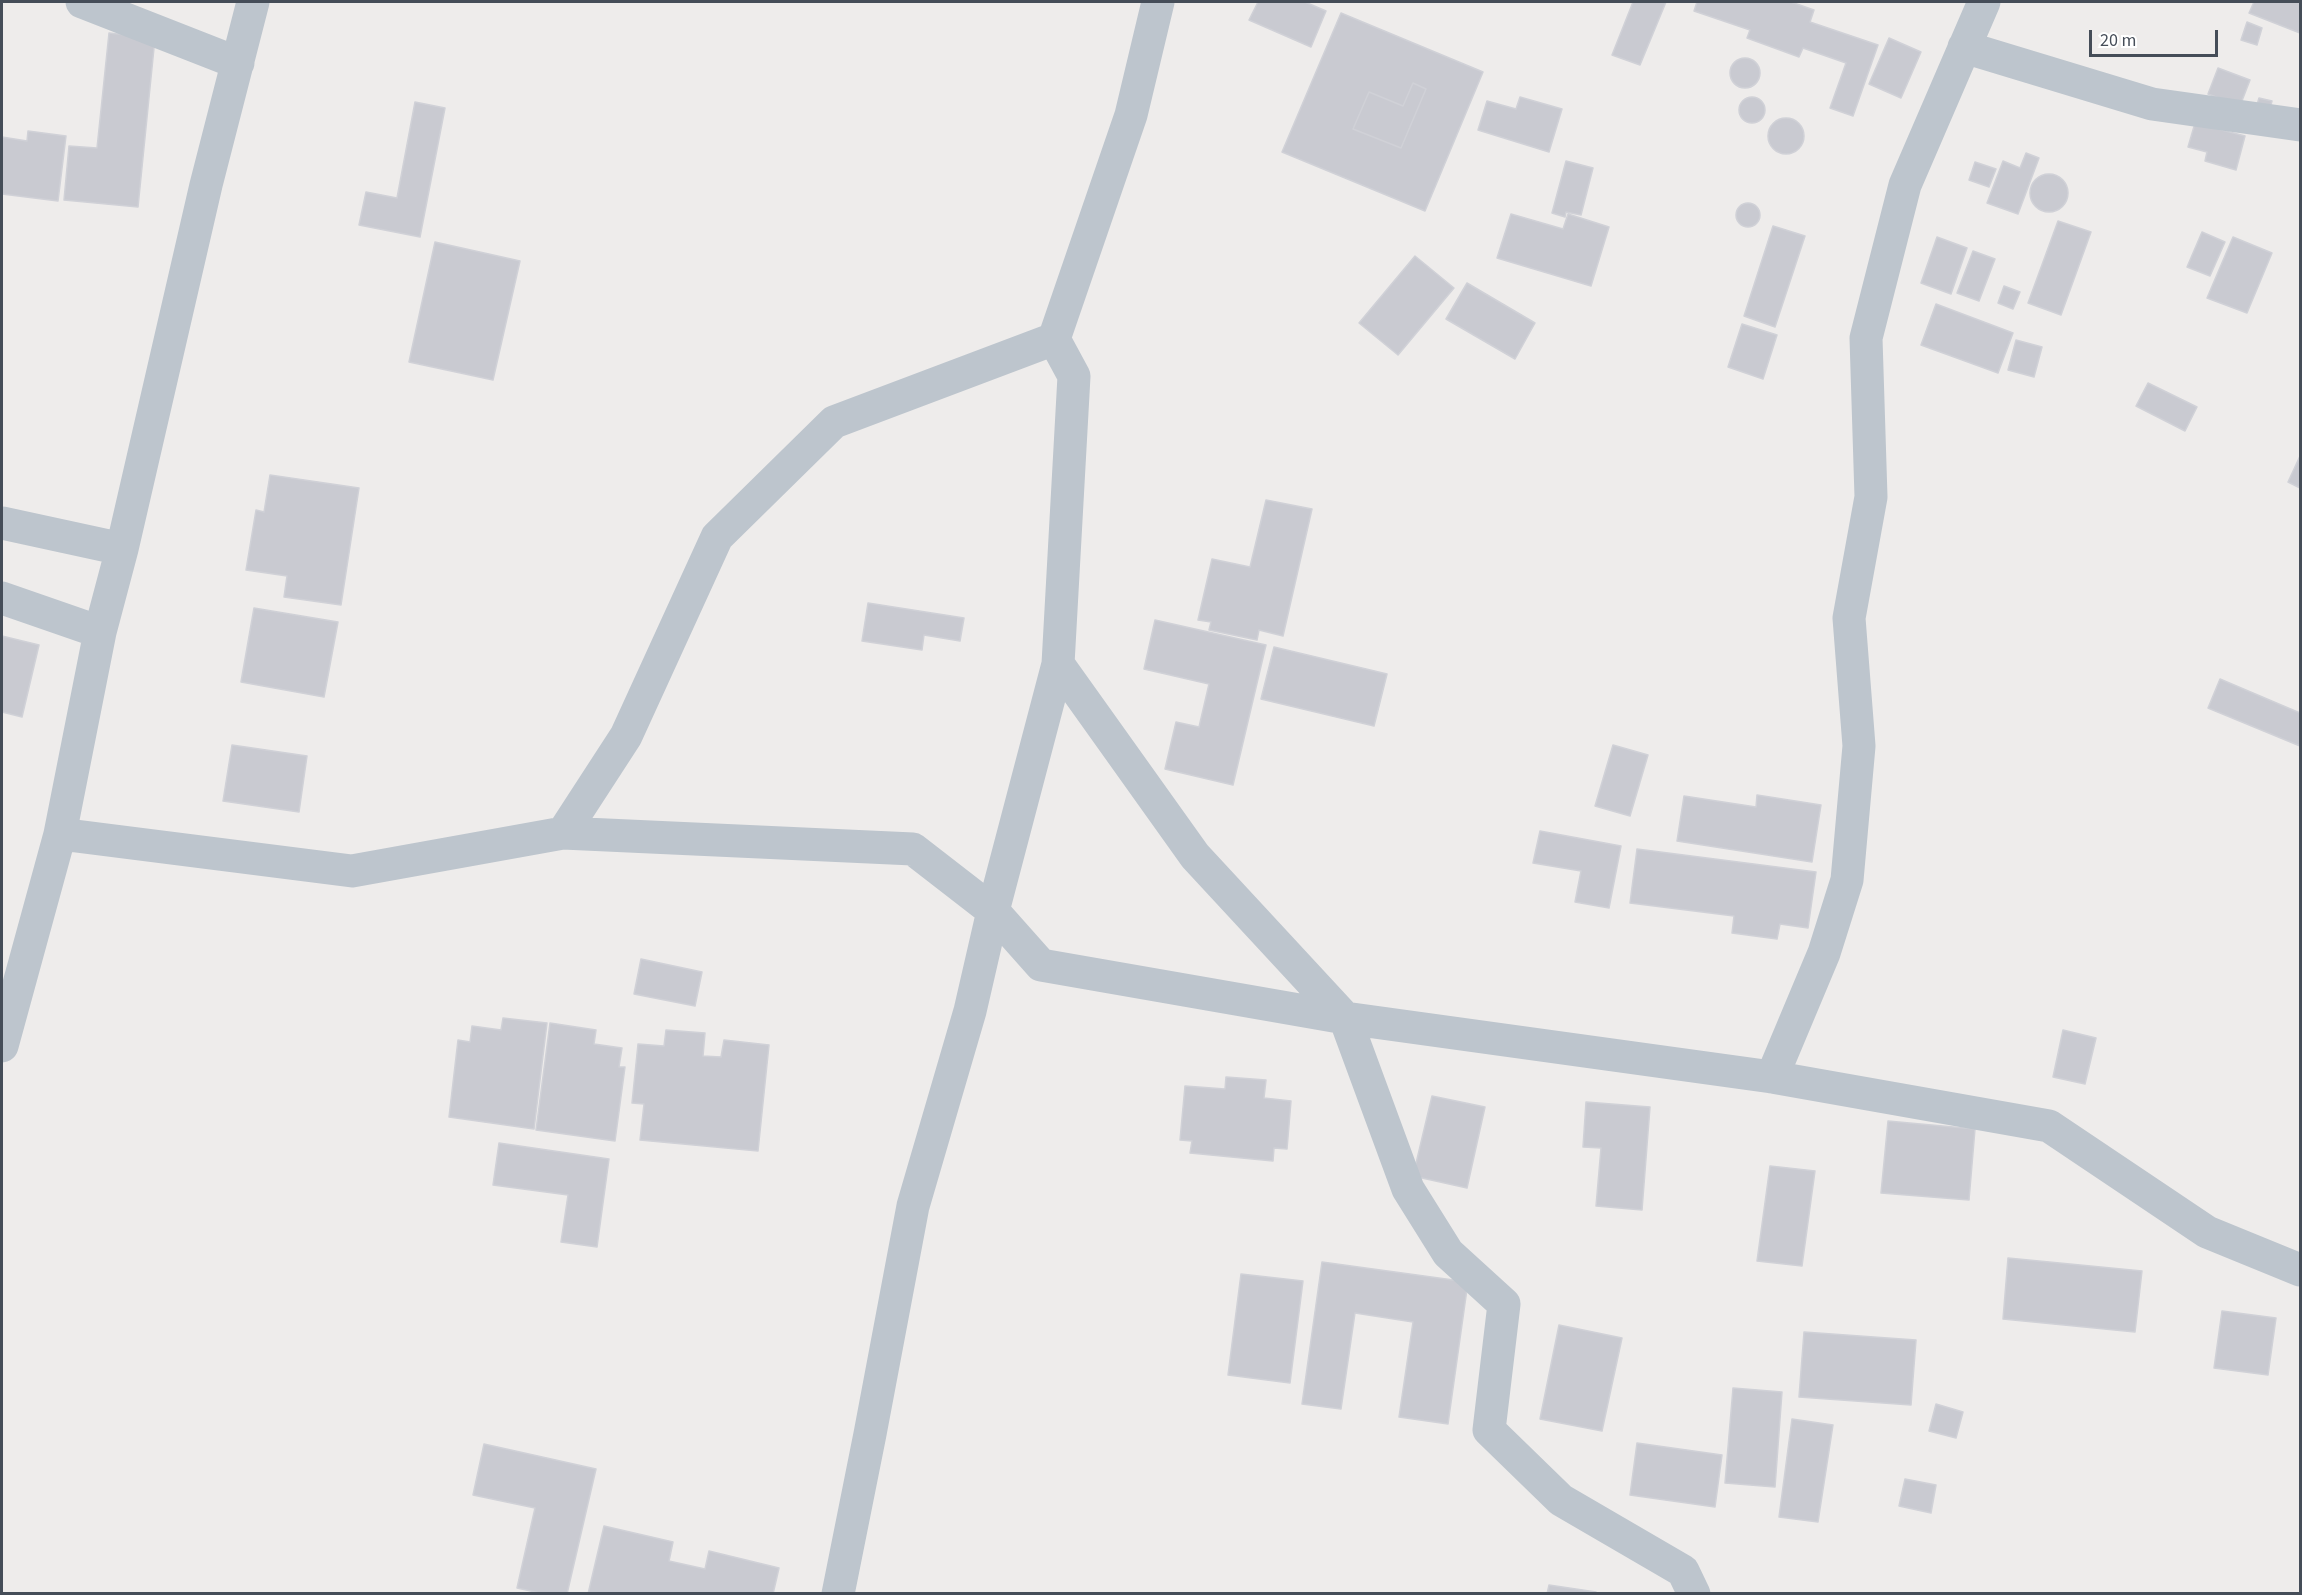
<!DOCTYPE html>
<style>
body{margin:0}
#map{position:relative;width:2302px;height:1595px;overflow:hidden;background:#eeeceb;font-family:"Source Sans 3",sans-serif}
canvas{display:block}
.frame{position:absolute;inset:0;border:3px solid #454d58;pointer-events:none}
.scale{position:absolute;left:2089px;top:30px;width:129px;height:27px;box-sizing:border-box;border:3px solid #454d58;border-top:0;padding-left:8px;font-size:18px;line-height:21px;white-space:nowrap;color:#454d58;-webkit-text-stroke:4px #fff;paint-order:stroke}
</style>
<div id="map">
<canvas width="2302" height="1595"></canvas>
<div class="frame"></div>
<div class="scale">20 m</div>
</div>
<script>
const g = document.querySelector('canvas').getContext('2d');
g.lineJoin = 'round';
function fill(path, color) {
  g.fillStyle = color;
  g.fill(path, 'evenodd');
}
function strokePath(path, color, width, dash) {
  g.strokeStyle = color;
  g.lineWidth = width;
  g.lineCap = dash ? 'butt' : 'round';
  g.setLineDash(dash || []);
  g.stroke(path);
}
const building = new Path2D(`
 M1258 2H1305L1326 11 1311 47 1249 20Z
 M1633 2H1666L1640 65 1612 55Z
 M1697 2H1791L1814 10 1810 22 1878 45 1853 116 1830 108 1846 63 1803 48 1799 57 1747 38 1750 30 1694 11Z
 M2254 2H2300V33L2249 13Z
 M1341 13 1483 72 1425 211 1282 152ZM1413 83 1426 89 1401 148 1353 129 1369 92 1403 106Z
 M2247 22 2262 28 2257 45 2241 40Z
 M109 33 155 38 138 207 64 200 69 146 97 148Z
 M1889 38 1921 52 1901 98 1869 84Z
 M1730 73a15 15 0 1 1 30 0a15 15 0 1 1-30 0Z
 M2218 68 2250 80 2240 106 2208 94Z
 M1413 83 1426 89 1401 148 1353 129 1369 92 1403 106Z
 M1520 97 1562 109 1549 152 1478 130 1487 101 1516 109Z
 M1739 110a13 13 0 1 1 26 0a13 13 0 1 1-26 0Z
 M2259 98 2272 101 2267 119 2254 115Z
 M415 102 445 108 420 237 359 225 366 192 397 198Z
 M1768 136a18 18 0 1 1 36 0a18 18 0 1 1-36 0Z
 M2195 123 2245 136 2236 170 2205 161 2207 152 2188 147Z
 M28 131 66 136 58 201 2 194V137L27 141Z
 M2026 153 2039 158 2018 214 1987 203 2003 161 2020 168Z
 M1566 161 1593 168 1581 215 1566 212 1565 217 1552 213Z
 M1975 162 1996 169 1989 187 1969 180Z
 M2030 193a19 19 0 1 1 38 0a19 19 0 1 1-38 0Z
 M1736 215a12 12 0 1 1 24 0a12 12 0 1 1-24 0Z
 M1511 214 1563 229 1568 214 1609 227 1591 286 1497 258Z
 M2058 221 2091 232 2061 315 2028 303Z
 M1773 226 1805 236 1775 327 1744 316Z
 M2202 232 2225 242 2210 276 2187 267Z
 M1937 237 1967 248 1951 294 1921 283Z
 M2233 237 2272 253 2247 313 2207 298Z
 M435 242 520 261 493 380 409 362Z
 M1973 251 1995 259 1979 301 1957 293Z
 M1415 256 1454 288 1398 355 1359 323Z
 M1467 283 1535 323 1515 359 1446 319Z
 M2004 286 2020 292 2013 309 1998 303Z
 M1936 304 2013 333 1998 373 1921 345Z
 M1742 324 1777 335 1763 379 1728 367Z
 M2016 340 2042 347 2034 377 2008 370Z
 M2148 383 2197 407 2185 431 2136 406Z
 M2300 456V488L2288 482Z
 M270 475 359 488 341 605 284 597 287 576 246 570 256 510 264 512Z
 M1266 500 1312 509 1283 636 1259 630 1257 640 1209 630 1211 622 1198 620 1212 559 1250 567Z
 M868 603 964 618 960 641 924 635 922 650 862 641Z
 M254 608 338 622 324 697 241 682Z
 M1155 620 1266 645 1233 785 1165 769 1176 722 1199 727 1209 684 1144 669Z
 M2 636 39 645 22 717 2 712Z
 M1274 647 1387 674 1374 726 1261 699Z
 M2220 679 2300 713V746L2208 708Z
 M232 745 307 756 299 812 223 801Z
 M1613 745 1648 755 1630 816 1595 806Z
 M1757 795 1821 805 1812 862 1677 841 1684 796 1756 807Z
 M1540 831 1621 846 1609 908 1575 902 1581 871 1533 863Z
 M1637 849 1816 872 1808 928 1780 924 1777 939 1732 933 1734 916 1630 903Z
 M641 959 702 972 695 1006 634 994Z
 M503 1018 547 1023 534 1129 449 1117 458 1040 470 1042 472 1026 501 1030Z
 M550 1023 596 1030 594 1044 622 1048 619 1067H625L615 1141 536 1130Z
 M666 1030 705 1033 703 1056 721 1057 724 1040 769 1045 758 1151 640 1140 644 1104 632 1103 638 1044 664 1046Z
 M2063 1030 2096 1038 2085 1084 2053 1077Z
 M1226 1077 1266 1080 1264 1098 1291 1101 1287 1149 1274 1148 1273 1161 1190 1153 1192 1141 1180 1140 1185 1086 1225 1089Z
 M1432 1096 1485 1107 1467 1188 1413 1176Z
 M1586 1102 1650 1107 1642 1210 1596 1206 1601 1148 1583 1147Z
 M1888 1121 1975 1129 1969 1200 1881 1193Z
 M499 1143 609 1159 597 1247 561 1242 568 1195 493 1185Z
 M1770 1166 1815 1171 1802 1266 1757 1261Z
 M2008 1258 2142 1271 2135 1332 2003 1319Z
 M1322 1262 1468 1282 1448 1424 1399 1417 1413 1322 1355 1313 1341 1409 1302 1404Z
 M1241 1274 1303 1281 1290 1383 1228 1375Z
 M2222 1311 2276 1318 2268 1375 2214 1368Z
 M1559 1325 1622 1338 1602 1431 1540 1419Z
 M1804 1332 1916 1340 1911 1405 1799 1397Z
 M1733 1388 1782 1392 1775 1487 1725 1483Z
 M1936 1404 1963 1412 1956 1438 1929 1431Z
 M1792 1419 1833 1425 1818 1522 1779 1517Z
 M1637 1443 1722 1455 1715 1507 1630 1495Z
 M484 1444 596 1469 567 1594H544L517 1588 535 1508 473 1495Z
 M1905 1479 1936 1485 1931 1513 1899 1506Z
 M604 1526 673 1542 669 1561 705 1569 709 1551 779 1568 773 1594H588Z
 M1549 1585 1596 1592V1594H1547Z`);
const street = new Path2D(`
 M82 2 238 63
 M1964 47 2152 104 2300 125
 M2 523 122 549
 M2 598 100 632
 M1058 664 1195 856 1345 1018 1408 1189 1448 1253 1504 1304 1489 1430 1561 1500 1683 1571 1694 1594
 M563 833 626 736 717 537 834 422 1054 339
 M60 834 352 871 563 833 913 849 993 911 1041 965 1345 1018 1772 1077 2049 1126 2207 1232 2300 1270
 M2 1046 60 834 100 632 122 549 206 185 253 2
 M1772 1077 1824 953 1847 880 1859 746 1849 618 1871 497 1866 338 1905 185 1984 2
 M838 1594 870 1434 913 1206 970 1011 993 911 1058 664 1074 376 1054 339 1131 115 1158 2`);
fill(building, '#c9cad1');
strokePath(building, '#d0d1d7', 1.5);
strokePath(street, '#bdc5cd', 33);
</script>
